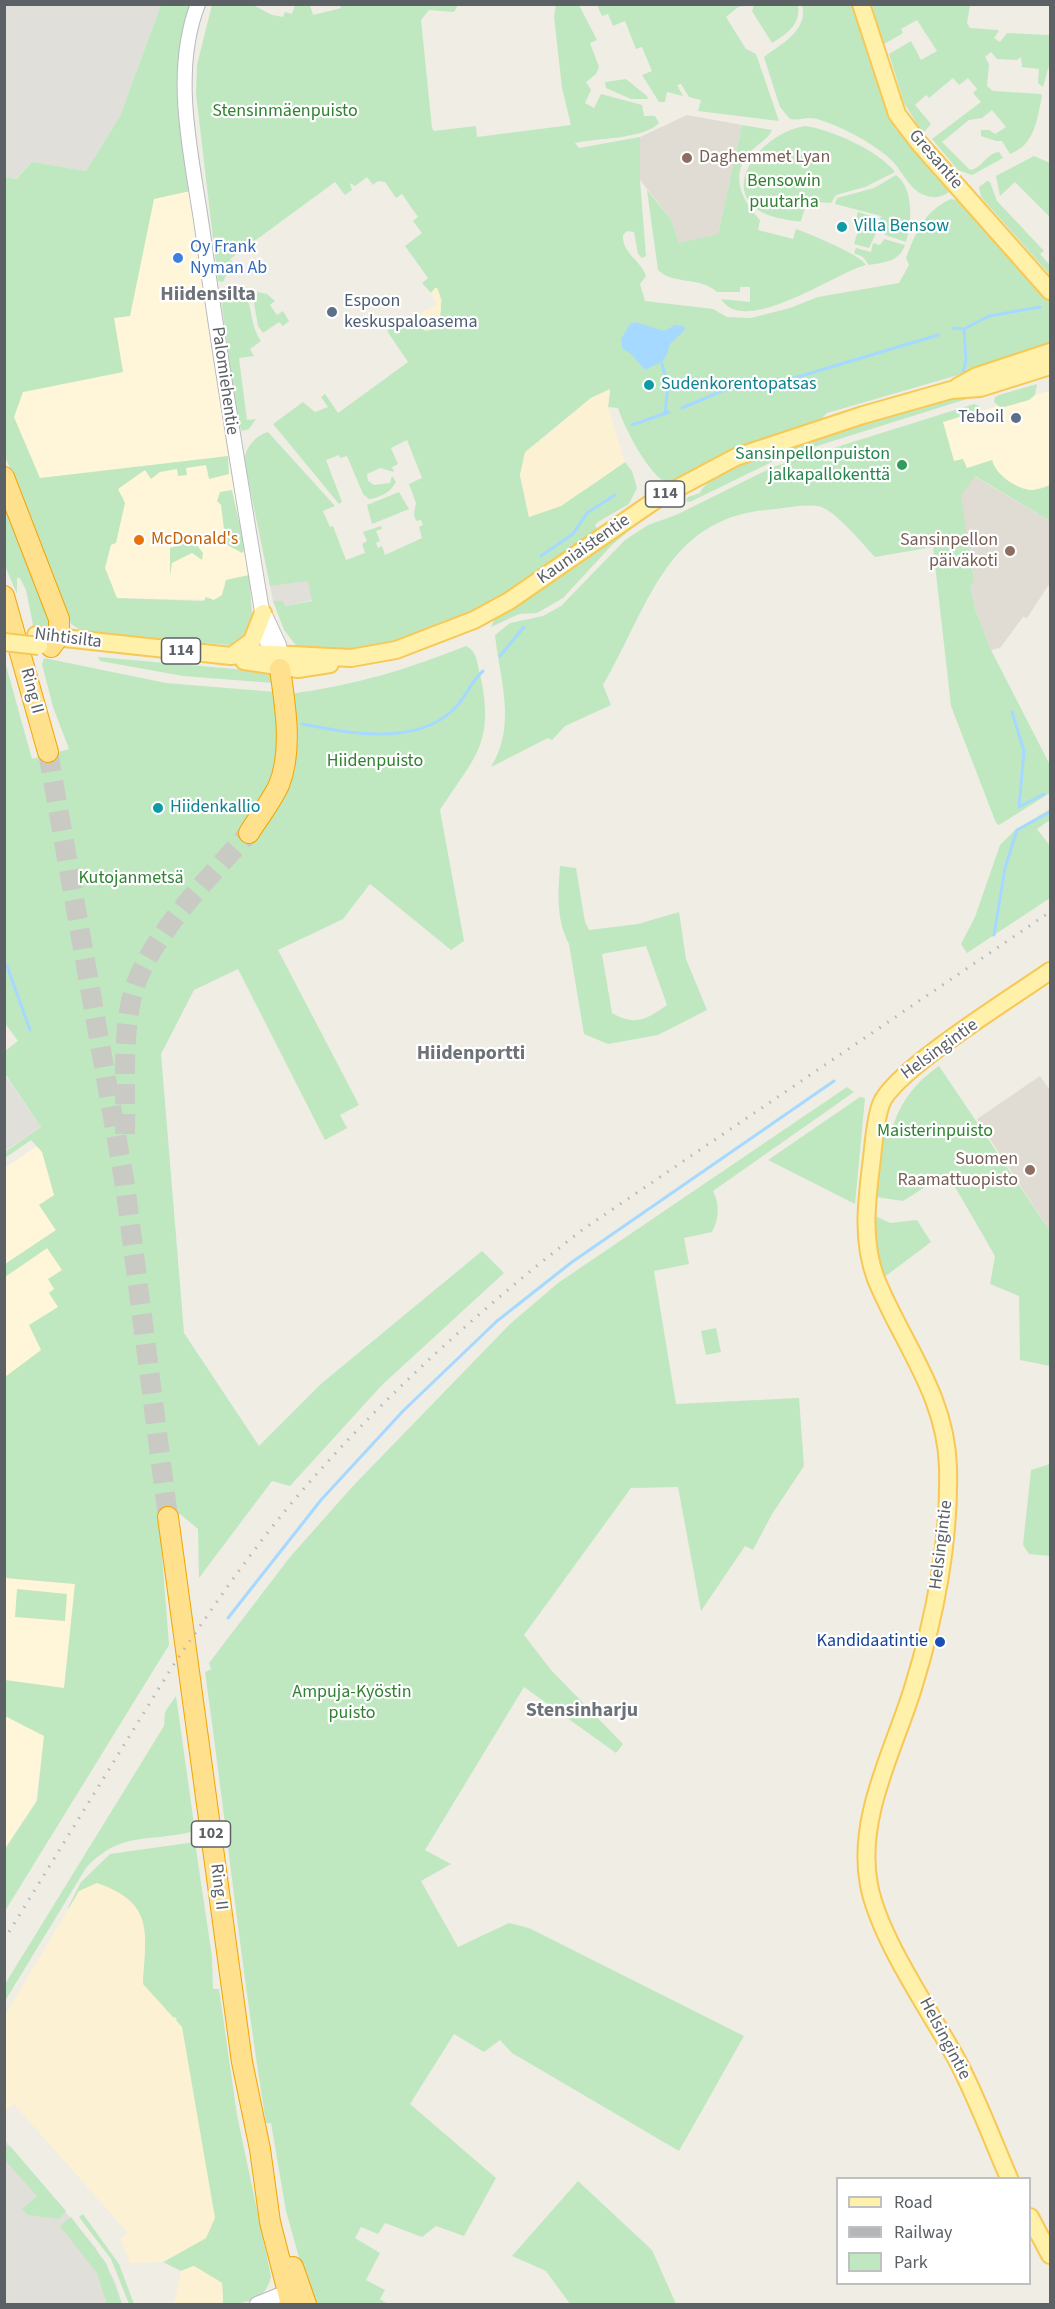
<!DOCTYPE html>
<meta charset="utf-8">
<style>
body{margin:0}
#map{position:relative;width:1055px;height:2309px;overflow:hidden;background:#efede4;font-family:"Source Sans 3",sans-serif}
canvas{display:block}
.frame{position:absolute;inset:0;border:6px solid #5c6166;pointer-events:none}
.legend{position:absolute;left:836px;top:2177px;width:195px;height:108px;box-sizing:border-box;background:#fff;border:2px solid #bec0c2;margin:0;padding:8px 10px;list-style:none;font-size:18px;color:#5c6166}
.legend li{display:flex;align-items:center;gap:12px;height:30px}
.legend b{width:30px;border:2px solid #bec0c2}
</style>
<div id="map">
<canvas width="1055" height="2309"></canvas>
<div class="frame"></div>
<ul class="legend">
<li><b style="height:8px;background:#fff0aa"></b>Road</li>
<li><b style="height:8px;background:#b5b6b7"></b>Railway</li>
<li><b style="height:16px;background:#c0e8c0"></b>Park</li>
</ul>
</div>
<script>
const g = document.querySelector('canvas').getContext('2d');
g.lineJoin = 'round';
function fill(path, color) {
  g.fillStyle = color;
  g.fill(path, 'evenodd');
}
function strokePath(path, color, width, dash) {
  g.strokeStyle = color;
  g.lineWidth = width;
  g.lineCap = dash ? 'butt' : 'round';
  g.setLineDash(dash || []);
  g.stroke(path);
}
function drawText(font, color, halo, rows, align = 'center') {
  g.font = font + ' "Source Sans 3",sans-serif';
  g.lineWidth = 4.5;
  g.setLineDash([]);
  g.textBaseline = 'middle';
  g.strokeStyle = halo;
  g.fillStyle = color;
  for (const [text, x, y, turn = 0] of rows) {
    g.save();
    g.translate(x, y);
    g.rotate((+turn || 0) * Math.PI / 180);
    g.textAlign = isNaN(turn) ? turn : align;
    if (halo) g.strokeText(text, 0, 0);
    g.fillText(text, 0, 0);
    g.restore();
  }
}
const commercial = new Path2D(`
 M190 191 228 456 249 575 226 580 222 595 213 600 117 598 105 568 111 544 116 542 124 498 97 472 39 478 14 417 23 392 123 372 114 318 130 315 154 199Z
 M1050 391V485L1019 494 981 465 966 469 954 462 943 422Z
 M37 1146 42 1152 55 1195 39 1205 56 1231 5 1264V1168Z
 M48 1248 62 1270 55 1289 49 1293 58 1306 37 1337 42 1350 5 1377V1277Z
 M5 1578 75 1584 64 1688 5 1680Z
 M5 1716 44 1735 36 1801 5 1848Z`);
const industrial = new Path2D(`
 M4 5H161L120 116 86 171 32 162 15 179 5 177Z
 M308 580 313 600 285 606 283 601H273L270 586Z
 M4 1074 41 1127 4 1152Z
 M4 2139 95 2247 115 2281 122 2304H5Z`);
const education = new Path2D(`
 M687 115 742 125 718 234 679 244 671 219 640 180V137Z
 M974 476 1050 521V583L1027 618 1023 617 1000 648 991 650 975 608 970 586 961 496Z
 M1040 1076 1050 1090V1231L977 1119Z`);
const green = new Path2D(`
 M355 4 458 5 454 12 429 10 421 20 432 128 434 131 476 126 477 137 571 125 562 88 554 16 556 5H579L597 40 590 43 599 67 596 74 586 82 591 90 585 103 594 108 601 94 642 105 644 116H655L659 123C645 139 596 138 575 143L579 148 640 137V180L646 256 642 258 638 254 634 232 627 231 623 235C622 254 641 260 646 276L640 284 645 301 713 309 727 317 751 318 790 308 818 297 899 283 909 265 906 258C916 232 924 211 951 199L956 200 964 208 968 206 1050 298V345L979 369 827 413 818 422 669 484C649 477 624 427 618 408L608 407 610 390 591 398 525 452 520 475 529 517 583 491 625 462 632 471 637 488 629 504 598 522 595 525 597 528 574 550 490 604 444 626 393 643 353 651 301 652 284 630 273 601H283L285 606 312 601 308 581 270 586 244 459C247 446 255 436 268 432L335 506 323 511 330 527 333 526 346 560 365 553 362 544 367 541 363 532 381 526 382 529 376 531 380 541 376 543 378 548 382 546 385 555 422 538 419 527 423 525 421 520 416 521 414 514 416 503 409 484 422 478 407 440 391 448 398 464 392 467 394 472 380 468 367 474 368 481 374 485 390 483 392 476 396 482C391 492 380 498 369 499L363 494 347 456 340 458 339 455 326 460 342 502 339 504 273 424 303 402 315 412 328 407 321 397 325 394 338 413 408 362 387 331 405 318 408 322 416 316 422 328 442 301 437 288 431 293 422 283 428 278 405 246 422 233 413 221 418 217 402 194 396 198 385 182 378 181 373 185 367 177 355 186 350 183 352 190 345 195 335 182 230 259 238 270 234 274 227 273 223 282 218 281 196 94 197 65 212 5H253L272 15 283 17 285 12 292 14 295 5H310L313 15 341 8 340 5Z
 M161 5H192L190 191 154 199 130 316 114 318 123 372 23 392 14 417 40 478 228 456 229 474 209 479 206 465 186 468 187 475 178 476 177 469 160 472 151 479 145 470 118 489 125 503 116 543 111 545 105 568 117 598 204 601 206 597 214 600 222 595 226 580 249 575 253 627C249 636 238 644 228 645L85 633 71 624 5 456V177L16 179 32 162 86 171 120 116Z
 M597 5H749L738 7 726 17 746 49 756 54 779 121 698 111 701 100 689 97 681 84 677 85 683 96 667 92 665 102H659L642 75 652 71 642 47 636 49 625 21 613 26 608 14 602 16Z
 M754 5H798C801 24 787 34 772 43L752 11Z
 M802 5H855L878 81 952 189C946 196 936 199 927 196 908 191 902 168 888 157 869 141 841 126 817 119 808 116 799 121 790 119L780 107 764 57C781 44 809 30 802 5Z
 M872 5H1000H970L967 23 970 28 997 30 999 31 994 38 1000 42 1007 33 1049 35 1050 33V62L1043 87 1038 83 1039 69 1022 67 1021 57 1017 60 997 59 991 52 985 57 989 64 987 86 993 91 1041 94 1042 96C1037 119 1035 145 1010 154L1002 141H996L981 136V130H989L995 134 1006 127 992 110 982 118 969 120 942 142 970 170C983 168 985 154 999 152L1003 158 972 175 958 170 932 139 981 102 973 93 977 89 968 78 959 85 953 78 929 98 926 95 915 105 931 124 923 133 904 103 889 54 911 41 921 60 937 51 917 20 901 29 903 33 884 44Z
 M626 79 647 96 648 99H631L606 88 605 82Z
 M742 125 772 130C768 140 756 145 749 153 729 177 743 201 760 220L758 230 793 239 796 229C810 234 861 255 866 265 836 272 745 338 721 299L750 302V287H740V292H717C700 276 672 285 658 270L647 190 671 219 679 243 718 234Z
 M806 126C832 130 879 151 895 172L865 187 836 195 831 203 807 201 801 221C793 222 785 219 778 218 709 201 758 132 806 126Z
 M1034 156 1050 163V217L1015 182 1000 196 996 176Z
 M896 175C914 188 912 222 906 242L885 235V229L878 227 881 216 835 204 837 198 874 188Z
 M987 181 990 182 997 201 1044 251 1040 254 1050 265V275L981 197 979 187Z
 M858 212 878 218 875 228 878 229 869 248 854 244 861 221 856 219Z
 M884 239 905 245C899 262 885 262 869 265L863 257 854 253 856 248 871 252 873 243 880 245Z
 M243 291C253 303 249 324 261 341L250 349 254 356 239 358 247 420 256 419 249 429 242 431 237 420 221 298 228 293Z
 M252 291 267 294 275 301 270 305 277 315 283 311 289 321 283 326 279 322 263 333 258 326Z
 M1037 384 1035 395 1029 400 1001 408 994 402 995 397 999 395Z
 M960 397 970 398 782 457 690 502 686 501 688 497 700 493C711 459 919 405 960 397Z
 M974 404 979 406 982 414 967 420 966 415 943 422 954 461 963 459 967 468 992 460C996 475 1016 489 1032 490 1038 490 1045 487 1050 485V521L975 476 961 496 974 581 970 586 975 608 991 650 1050 765V793L999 825 996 823 951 706 933 547 875 557C863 545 833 507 817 506 801 504 782 509 766 510 665 519 647 611 603 685L611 705 565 726 552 740 548 738 491 767C517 725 500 681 495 635L510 623 543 616 561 606 625 540 648 525 676 515 773 467Z
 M232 490 245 549 242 553 222 542 221 533 224 530 221 505 217 501 220 492Z
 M399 492 409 509 372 524 367 505Z
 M4 495 50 611 49 629 34 630 26 590 20 578H17V594L5 566Z
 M637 521 638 523 612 545 563 598 537 613 519 614 491 627 496 616 545 587Z
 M193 540 203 553 202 560 192 553 172 563 170 576V548Z
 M466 646C477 651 477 663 480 674 495 743 476 755 440 810L464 941 451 950 370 884 343 919 278 950 359 1105 340 1115 347 1128 325 1140 238 969 194 990 161 1054 184 1333 259 1446 322 1383 482 1251 504 1273 382 1385 290 1486 272 1481 199 1578 198 1529 180 1514 159 1517 169 1645 5 1911V1849L37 1801 44 1736 5 1716V1680L64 1688 75 1584 5 1578V1377L41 1350 29 1325 58 1307 49 1293 54 1289 48 1279 62 1270 47 1248 5 1277V1264L56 1230 39 1205 54 1195 42 1152 31 1140 5 1158V1152L41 1127 5 1074V1051L18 1041 4 1022V658L32 759 69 749 53 707 42 664 44 658 166 683 276 692 279 742 269 817 290 694C352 686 409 669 466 646Z
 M98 657 269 672 273 674V683L183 676 100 661Z
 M1050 809V820L1037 829 1050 846V898L967 953 961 944 975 917 1000 845 1015 830Z
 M560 866 576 868 585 922 589 930 638 924 679 912 686 959 707 1010 658 1035 608 1044 584 1034 569 944C556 919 558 893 560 866ZM646 946 667 1005C646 1020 635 1026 612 1013L602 954Z
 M939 1066 1050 1231V1366L1020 1360 1019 1296 990 1284 995 1256 947 1173 903 1201 876 1197 884 1138 890 1137C898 1105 912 1085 939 1066Z
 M847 1087 854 1092 713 1191C720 1204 719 1219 712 1232L684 1238 689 1264 654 1271 676 1404 799 1398 804 1466 772 1514 753 1550 745 1546 701 1611 678 1487 631 1488 524 1635 551 1670 623 1744 616 1753 524 1687 425 1850 451 1864 421 1881 458 1947 509 1923 529 1928 744 2036 679 2151 512 2053 500 2040 484 2052 454 2034 410 2104 496 2178 464 2236 436 2226 422 2237 385 2223 378 2234 361 2227 355 2238 380 2253 366 2280 385 2290 380 2299 388 2304H312L286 2211 271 2123H266C242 1973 226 1822 205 1672L211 1669 209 1663 290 1557 352 1487 510 1324 558 1283Z
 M860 1097 865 1098 855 1204 768 1160Z
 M873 1215 890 1223 917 1220 931 1242 883 1278 875 1249Z
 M716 1328 721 1352 706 1355 701 1331Z
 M1050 1464V1556L1029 1554 1023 1545 1031 1470Z
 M17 1589 67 1594 65 1621 15 1617Z
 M176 1696 195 1831C150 1843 121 1830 86 1868L5 2001V1984L164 1726 165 1712Z
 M195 1842 212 1957 213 1989H219L237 2115 271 2276C266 2303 242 2304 220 2304L223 2301 222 2283 194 2266 181 2271 163 2262 206 2238 176 2017 167 2019 68 1908 81 1882 110 1854Z
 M10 2146 66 2211 59 2219 28 2215 22 2209 37 2196 5 2160V2147Z
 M578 2181 652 2250 676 2304H570L546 2271 512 2256Z
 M83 2214 119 2264 134 2304H129L111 2259 79 2217Z
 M71 2217 106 2263 122 2304H107L97 2273 60 2226Z`);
const sand = new Path2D(`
 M435 288H437C443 301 443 319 433 329L425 331 416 316 437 304 431 293Z
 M610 389 608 407 625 462 561 506 529 517 520 475 525 453 591 398Z
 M97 1883C155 1903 146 1933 143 1984L182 2027 215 2218 206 2238 163 2262 130 2263 121 2239 128 2233 14 2104 5 2111V2015L79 1891Z
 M194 2266 222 2283 223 2302 220 2304H174L181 2271Z`);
const water = new Path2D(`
 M635 322 664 331 675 325 683 326 685 330 670 344C663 368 664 359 645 370L631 354 622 348 621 339 630 324Z`);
const stream = new Path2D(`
 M953 328 964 329 989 316 1040 307
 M662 364 668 386 665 414
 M963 373 966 360 964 329
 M682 408 727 389 791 379 938 335
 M632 425 669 412
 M541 556 573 534 587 513 615 495
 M500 656 524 627
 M1012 712 1024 751 1019 807
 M302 724C348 733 414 746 452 711 465 700 470 682 483 671
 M1019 807 1044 794
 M994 935 1005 868 1017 830 1050 812
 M4 966H7L30 1030
 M228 1618 321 1500 403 1411 497 1321 572 1262 834 1081`);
const highwayTunnel = new Path2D(`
 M48 752 125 1185 168 1517
 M125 1134C126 1090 122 1044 131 1001 143 942 210 877 249 833`);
const minor = new Path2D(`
 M198 4C170 76 193 160 203 234 221 370 245 506 267 642L275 662
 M266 617 279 645 280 663
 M257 2304 287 2292 295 2294`);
const major = new Path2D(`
 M861 4 897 114 919 143 1050 291
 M957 387 977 376 1050 352
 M36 635 231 656 251 653 351 658 396 650 474 620 509 601 657 499 736 457 863 415 951 390 980 388 1050 366
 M234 654 252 641 263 613
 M244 661 298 669 330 664
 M1009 2178C992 2139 977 2098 957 2060 930 2011 879 1938 869 1885 856 1818 894 1750 913 1688 935 1617 950 1542 948 1467 946 1395 902 1343 876 1279 861 1239 867 1199 872 1158 874 1140 875 1121 881 1104 893 1071 1016 995 1050 971
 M1030 2217 1050 2255`);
const highway = new Path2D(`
 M4 477 59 619V636L51 647
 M4 596 48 752
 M249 833C259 817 271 802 279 785 293 750 285 704 280 669
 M168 1517 242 2062 260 2149 270 2222 291 2304
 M293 2267 306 2304`);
const rail = new Path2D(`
 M4 1940 172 1667C211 1610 250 1552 295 1499 381 1398 478 1311 582 1230L1050 912`);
const majorBridge = new Path2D(`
 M4 642 39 646`);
const markers = [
 [687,158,6,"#8d6e63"],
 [842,227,6,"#0f9aa8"],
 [178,258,6,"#3f7fe0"],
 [332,312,6,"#5c6f8a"],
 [649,385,6,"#0f9aa8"],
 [1016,418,6,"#5c6f8a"],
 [902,465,6,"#2e9e5b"],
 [139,540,6,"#e8710a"],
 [1010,551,6,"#8d6e63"],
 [158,808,6,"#0f9aa8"],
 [1030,1170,6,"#8d6e63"],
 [940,1642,6,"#1a4fb4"]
];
const shields = [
 [665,494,39],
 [181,651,39],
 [211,1834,39]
];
const shieldNames = [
 ["114",665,494],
 ["114",181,651],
 ["102",211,1834]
];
const parkNames = [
 ["Stensinmäenpuisto",285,112],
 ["Bensowin",784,182],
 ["puutarha",784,203],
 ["Hiidenpuisto",375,762],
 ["Kutojanmetsä",131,879],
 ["Maisterinpuisto",935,1132],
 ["Ampuja-Kyöstin",352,1693],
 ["puisto",352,1714]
];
const educationNames = [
 ["Daghemmet Lyan",699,158,"left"],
 ["Sansinpellon",998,541],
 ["päiväkoti",998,562],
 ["Suomen",1018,1160],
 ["Raamattuopisto",1018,1181]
];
const streetNames = [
 ["Gresantie",935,160,49],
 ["Palomiehentie",224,381,82],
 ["Kauniaistentie",584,550,-35],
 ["Nihtisilta",68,639,7],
 ["Ring II",31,691,75],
 ["Helsingintie",940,1050,-36],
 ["Helsingintie",942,1545,-83],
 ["Ring II",218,1887,83],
 ["Helsingintie",944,2039,62]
];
const cultureNames = [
 ["Villa Bensow",854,227],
 ["Sudenkorentopatsas",661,385],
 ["Hiidenkallio",170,808]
];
const shopNames = [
 ["Oy Frank",190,248],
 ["Nyman Ab",190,269]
];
const serviceNames = [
 ["Espoon",344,302],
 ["keskuspaloasema",344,323],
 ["Teboil",1004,418,"right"]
];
const leisureNames = [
 ["Sansinpellonpuiston",890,455],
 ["jalkapallokenttä",890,476]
];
const foodNames = [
 ["McDonald's",151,540]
];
const transitNames = [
 ["Kandidaatintie",928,1642]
];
const neighbourhoodNames = [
 ["Hiidensilta",208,296],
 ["Hiidenportti",471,1055],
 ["Stensinharju",582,1712]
];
fill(commercial, '#fff6da');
fill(industrial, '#e0dfd9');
fill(education, '#e0dcd3');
fill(green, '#c0e8c0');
fill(sand, '#fcf2d3');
fill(water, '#a5d9ff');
strokePath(stream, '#a5d9ff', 3);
strokePath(highwayTunnel, '#cacac4', 20, [20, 10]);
strokePath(minor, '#b7babf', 16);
strokePath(major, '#f8c855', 20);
strokePath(highway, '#f4a500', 22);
strokePath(minor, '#fff', 14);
strokePath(major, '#fff0aa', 16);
strokePath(highway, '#ffe08c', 20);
strokePath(rail, '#b5b6b7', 3, [1.5, 8]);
strokePath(majorBridge, '#f8c855', 20, []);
strokePath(majorBridge, '#fff0aa', 16);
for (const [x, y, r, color] of markers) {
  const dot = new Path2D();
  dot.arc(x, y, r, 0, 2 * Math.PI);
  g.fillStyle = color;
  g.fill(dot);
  strokePath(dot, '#fff', 2);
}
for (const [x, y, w] of shields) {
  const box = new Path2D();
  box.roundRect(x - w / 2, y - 13, w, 26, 4.5);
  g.fillStyle = '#fff';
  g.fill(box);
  strokePath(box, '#5c6166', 1.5);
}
drawText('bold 16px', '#5c6166', null, shieldNames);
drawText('18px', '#308232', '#fff', parkNames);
drawText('18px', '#785e54', '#fff', educationNames, 'right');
drawText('18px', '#5c6166', '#fff', streetNames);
drawText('18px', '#0d838f', '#fff', cultureNames, 'left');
drawText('18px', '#366cbe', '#fff', shopNames, 'left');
drawText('18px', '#4e5e75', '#fff', serviceNames, 'left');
drawText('18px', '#27864d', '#fff', leisureNames, 'right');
drawText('18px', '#c56008', '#fff', foodNames, 'left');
drawText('18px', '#164399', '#fff', transitNames, 'right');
drawText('bold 20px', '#6d7378', '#fff', neighbourhoodNames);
</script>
